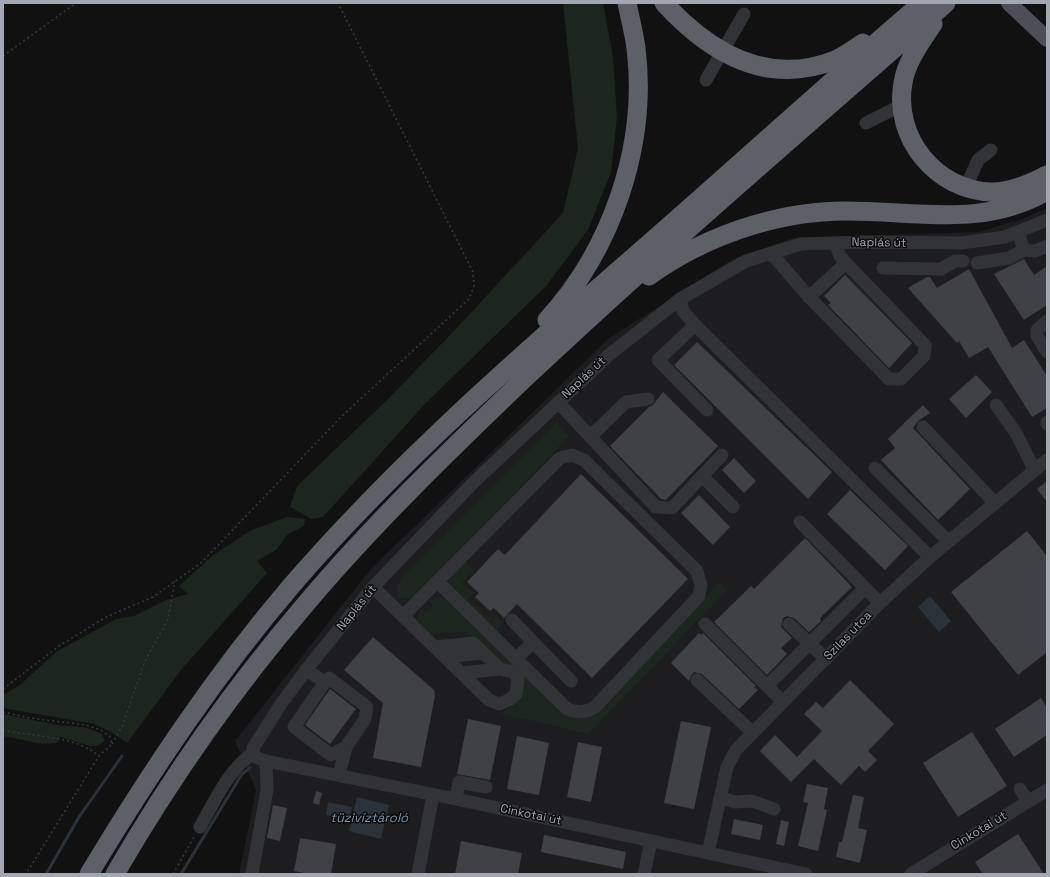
<!DOCTYPE html>
<meta charset="utf-8">
<style>
body{margin:0}
#map{position:relative;width:1050px;height:877px;overflow:hidden;background:#111112;font-family:"Space Grotesk",sans-serif}
canvas{display:block}
.frame{position:absolute;inset:0;border:4px solid #a3a7b2;pointer-events:none}
</style>
<div id="map">
<canvas width="1050" height="877"></canvas>
<div class="frame"></div>
</div>
<script>
const g = document.querySelector('canvas').getContext('2d');
g.lineJoin = 'round';
function fill(path, color) {
  g.fillStyle = color;
  g.fill(path, 'evenodd');
}
function strokePath(path, color, width, dash) {
  g.strokeStyle = color;
  g.lineWidth = width;
  g.lineCap = dash ? 'butt' : 'round';
  g.setLineDash(dash || []);
  g.stroke(path);
}
function drawText(font, color, halo, rows, align = 'center') {
  g.font = font + ' "Space Grotesk",sans-serif';
  g.lineWidth = 3;
  g.setLineDash([]);
  g.textBaseline = 'middle';
  g.strokeStyle = halo;
  g.fillStyle = color;
  for (const [text, x, y, turn = 0] of rows) {
    g.save();
    g.translate(x, y);
    g.rotate((+turn || 0) * Math.PI / 180);
    g.textAlign = isNaN(turn) ? turn : align;
    if (halo) g.strokeText(text, 0, 0);
    g.fillText(text, 0, 0);
    g.restore();
  }
}
const built = new Path2D(`
 M1047 208V874H239L256 790 235 741 370 570 608 339 733 259 793 238 978 232 1022 219Z`);
const green = new Path2D(`
 M563 3H603L613 57 617 117 611 172 588 230 546 286 425 404 323 517 311 519 290 507 297 486 387 400 454 331 563 213 578 148Z
 M557 422 569 436 417 595 411 599 399 598C394 591 397 586 401 579Z
 M287 517 305 519 304 526 287 535 276 550 257 561 267 573 181 670 127 743 111 732 94 724 3 708V695L20 685 56 652 116 619 134 616 166 600 188 594 179 586 212 556 250 531Z
 M464 560 474 570 462 583 473 593 468 599 488 618 493 613 503 623 496 631 450 588 448 579Z
 M719 583 727 590 588 734 500 713C513 706 519 703 522 688L499 663 467 632 426 633C419 624 414 620 421 609L425 613 433 606 429 601C435 595 440 596 447 599L569 716C582 720 588 718 598 709Z
 M3 714 57 725 83 727 101 733 105 741 97 746H90L60 737 57 743 43 744 3 736Z`);
const water = new Path2D(`
 M930 596 951 621 939 632 918 607Z
 M357 797 389 805 381 839 349 831Z
 M328 802 352 807 349 820 326 815Z`);
const stream = new Path2D(`
 M46 874 79 817 122 756
 M181 874 242 774 250 768`);
const building = new Path2D(`
 M1024 259 1034 275 1047 266V305L1024 320 994 274Z
 M969 269 1012 348 1024 340 1047 376V408L1032 417 988 347 969 358 959 341 957 343 908 288 927 277H930L937 288Z
 M845 275 912 343 889 368 828 305 831 303 824 296Z
 M697 342 832 472 808 499 674 365Z
 M976 375 992 392 966 418 949 399Z
 M663 392 718 446 666 500 661 499 610 446 649 407 653 405Z
 M923 405 930 413 918 421 913 428 970 489 938 520 881 460 895 448 888 439Z
 M734 458 756 481 744 493 722 470Z
 M581 474 688 579 592 678 517 604 504 618 494 608 490 611 475 597 479 593 467 582 498 549 505 555Z
 M1047 481V502L1037 489Z
 M850 490 908 546 885 570 827 514Z
 M699 495 730 527 713 545 681 513Z
 M1027 531 1047 556V652L1018 675 951 592Z
 M805 538 852 587 820 618 821 621 809 632 794 618 787 616 783 618 781 627 792 638 781 648 787 654 767 675 714 622 751 586 754 589Z
 M699 633 701 635 703 633 756 686 754 687 758 690 739 709 702 674 694 672 691 675 689 681 671 663Z
 M373 637 434 690 435 696 421 767 373 758 383 703 344 670Z
 M850 680 894 724 868 751 877 760 865 772 859 766 841 785 814 759 791 782 760 751 775 735 797 757 822 731 804 714 816 702 823 708Z
 M330 689 356 709 330 744 305 725Z
 M1041 698 1047 708V735L1014 757 995 729Z
 M468 719 501 726 490 780 457 774Z
 M681 721 711 727 694 809 664 803Z
 M972 732 1007 786 958 817 923 763Z
 M517 736 549 743 539 795 507 789Z
 M578 742 602 747 591 802 567 797Z
 M807 784 828 788 824 809 827 810 818 851 798 846 808 803 803 802Z
 M316 791 322 793 319 805 313 803Z
 M853 795 864 797 858 828 867 830 860 863 836 857 839 842H842Z
 M273 805 287 808 280 841 267 838Z
 M734 819 763 825 760 840 731 834Z
 M781 820 789 822 784 846 776 844Z
 M1018 834 1044 874H983L975 862Z
 M544 835 626 852 623 869 541 852Z
 M300 838 336 844 331 874H309L294 871Z
 M461 841 522 853 518 874H455Z`);
const path = new Path2D(`
 M3 56 76 3
 M3 689 59 646 106 617 153 597 201 563 342 416 469 299 474 286 473 272 338 3
 M3 712 30 718 86 725 101 730 110 737 112 744 99 756 26 874
 M3 730C33 737 74 735 99 756
 M112 744 122 727 145 661 168 619 175 581
 M173 874 194 837`);
const minor = new Path2D(`
 M706 80 744 14
 M866 123 902 105
 M966 187 978 160 991 150
 M1018 232 1024 250 1035 251 1047 246
 M771 253 809 297 889 379H901L924 356 925 345 846 263 840 256 835 243
 M977 263 1009 258 1024 250
 M883 268 941 269 955 261H963
 M809 297 846 263
 M680 299 683 311 695 325 930 557
 M1047 321 1037 330V336L1047 352
 M695 325 658 360 707 410
 M558 402 656 507 672 508 722 455
 M996 405 1016 433 1034 469
 M1047 422V424
 M923 427 994 502
 M590 437 626 402 648 399
 M875 468 948 541
 M702 476 733 507
 M800 522 880 603
 M373 587 489 700 499 704 509 700 516 694 518 678 513 672 500 669 473 643 435 647
 M404 615 560 458 572 455 584 460 697 571 701 585 699 596 595 707C584 713 578 713 567 709L438 582
 M512 620 533 642 516 659
 M705 624 783 702
 M789 624 826 659
 M533 642 571 681
 M445 657 483 653
 M306 670 325 682 294 727 331 755 346 747
 M462 673 500 669
 M697 680 753 733
 M325 682 329 678 367 707 365 719 346 747 339 775
 M767 686 864 589
 M1020 789 1028 801
 M721 798 735 802 752 801 774 809
 M456 799 459 782 486 787
 M200 827C215 801 228 770 253 753
 M708 853 727 767 736 750 880 603 930 557 1047 460
 M252 874 267 790 266 761
 M418 874 433 795
 M644 874 651 841
 M806 874 456 799 266 761 255 757 253 748 281 704 306 670 373 587 475 481 609 355 680 299 746 261 801 244 864 242 961 243 1005 237 1047 220
 M911 874 1047 790`);
const major = new Path2D(`
 M1009 3 1047 39`);
const highway = new Path2D(`
 M664 3C709 52 767 87 835 60 845 56 854 49 863 43
 M933 24C921 42 906 62 903 83 893 137 936 191 992 192 1012 192 1030 184 1047 175
 M649 276C703 237 774 212 842 211 914 210 981 229 1047 191
 M547 320C612 249 648 145 636 48 634 33 630 18 627 3
 M89 874C150 773 215 675 292 585 401 459 527 350 652 241 742 162 831 81 922 3
 M115 874C170 779 233 689 304 606 372 525 448 452 524 379 661 250 805 127 946 3`);
const streetNames = [
 ["Naplás út",879,243,1],
 ["Naplás út",584,378,-43],
 ["Naplás út",357,608,-51],
 ["Szilas utca",848,636,-46],
 ["Cinkotai út",531,815,12],
 ["Cinkotai út",979,831,-31]
];
const waterNames = [
 ["tüzivíztároló",369,818]
];
fill(built, '#1d1d1f');
fill(green, '#1d251f');
fill(water, '#2b323a');
strokePath(stream, '#2b323a', 3);
fill(building, '#404145');
strokePath(path, '#38393e', 1.5, [2, 3]);
strokePath(minor, '#323337', 13);
strokePath(major, '#4e4f56', 16);
strokePath(highway, '#5e6068', 19);
drawText('12px', '#a3a7b2', '#0c0c0d', streetNames);
drawText('italic 13px', '#7b92ac', '#0c0c0d', waterNames);
</script>
